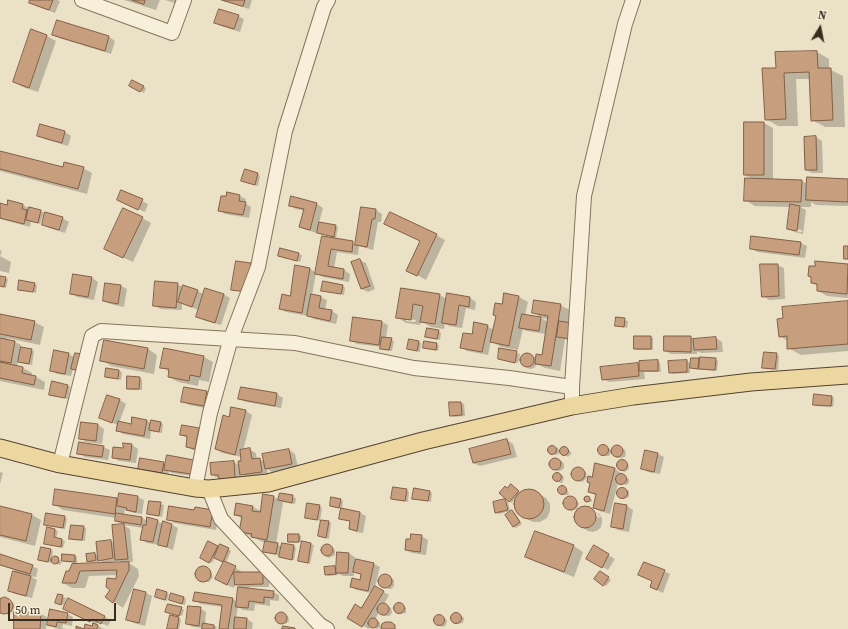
<!DOCTYPE html>
<style>
body{margin:0}
#map{position:relative;width:848px;height:629px;overflow:hidden;background:#ebe1c7;font-family:"Source Serif 4",serif}
canvas{display:block}
.north{position:absolute;left:800px;top:8px;width:40px;height:40px;-webkit-text-stroke:3px #f3ecd6;paint-order:stroke;rotate:10deg;font-size:11px;font-weight:700;line-height:16px;text-align:center;color:#372c20}
.north::after{content:'';display:block;margin:auto;width:14px;height:18px;background:#372c20;clip-path:polygon(50% 0,100% 100%,50% 72%,0 100%)}
.scale{position:absolute;left:8px;top:603px;width:108px;height:18px;box-sizing:border-box;border:2px solid #372c20;border-top:0;padding-left:5px;font-size:12px;line-height:14px;white-space:nowrap;color:#372c20;-webkit-text-stroke:3px #f3ecd6;paint-order:stroke}
</style>
<div id="map">
<canvas width="848" height="629"></canvas>
<div class="north">N</div>
<div class="scale">50 m</div>
</div>
<script>
const g = document.querySelector('canvas').getContext('2d');
g.lineJoin = 'round';
function fill(path, color) {
  g.fillStyle = color;
  g.fill(path, 'evenodd');
}
function strokePath(path, color, width, dash) {
  g.strokeStyle = color;
  g.lineWidth = width;
  g.lineCap = dash ? 'butt' : 'round';
  g.setLineDash(dash || []);
  g.stroke(path);
}
const shadow = new Path2D(`
 M31 0H57L60 1 55 13 36 6 30 2Z
 M124 0H160L156 10Z
 M165 0H180L178 4Z
 M220 0H252L249 9Z
 M238 16 244 19 240 32 221 26 215 23Z
 M57 21 109 37 115 41 111 54 59 38 53 35Z
 M32 31 47 36 56 41 38 92 23 87 14 82Z
 M817 52 829 59V69L843 76 845 127H825L812 120 810 79H796L798 126H778L766 119 777 68Z
 M132 81 146 88 144 93 130 85Z
 M764 123 773 128V180L802 181 808 184 848 180V206L816 205 811 202V207H800L806 210 803 234 794 232 788 229 791 207 755 206 745 200 753 179 745 175ZM793 229 802 230V232L793 231Z
 M41 125 65 132 71 136 68 146 44 139 38 135Z
 M816 137 822 141 823 173H812L806 170 805 138Z
 M0 152 63 169 83 168 92 173 87 194 0 171Z
 M258 174 260 176 258 186 245 182Z
 M122 191 148 204 145 212 124 203Z
 M239 196 246 199 245 203 251 207 249 218 225 214 219 210Z
 M292 198 317 204 323 208 319 223 338 227 336 238 306 230 300 227 305 211 296 209 290 205Z
 M0 204 8 206 23 205 30 209V208L41 211 44 213 40 224 31 221 30 227 0 219Z
 M362 208 376 210 382 214 381 222H378L373 250 359 246 358 255 337 252 334 268 344 270 350 274 349 282 323 277 316 273 312 295 320 297 327 300 325 310 332 311 338 315 336 324 314 319 308 316 286 312 280 309 290 297 296 266 310 269 317 273 323 237 356 244Z
 M62 218 69 222 65 233 49 228 43 224Z
 M142 218 151 223 133 262 115 254Z
 M436 235 445 240 426 280 417 275 421 241Z
 M801 243 807 246 805 258 757 252 751 248Z
 M280 249 302 255 300 262 279 256Z
 M0 250 2 251 0 256 11 262 9 273 0 271Z
 M359 260 366 263 375 289 368 292 362 289Z
 M816 262 848 265V298L827 296 818 291V286L812 283V278L809 276 816 267Z
 M777 265 784 268 785 299 769 300 763 296Z
 M0 277 8 279 6 288 0 286Z
 M92 278 98 282 94 300 77 297 71 293Z
 M34 284 37 285 36 293 19 289Z
 M106 284 121 286 127 289 124 307 110 304 104 301Z
 M177 284 184 288 197 291 204 294H223L230 298 221 325 203 320 197 316 199 310 182 304V310L160 309 154 305Z
 M343 286 345 288 344 295 322 290Z
 M402 289 439 295 447 299 448 294 470 298 476 302 475 310 466 308 462 328 449 326 445 324 444 329 431 327 421 321 420 325 406 323 397 317ZM406 319 416 320 415 322 406 321Z
 M519 297 528 302 525 315 542 318 533 312 560 305 570 310 568 323 572 340 565 339 560 371 545 368 537 364 534 368 530 369 522 365 519 359 523 354 527 353 535 357 537 360 543 356 546 334 526 331 523 329 518 350 501 347 491 341 488 355 467 351 461 347 473 336 487 326 494 330 496 316 494 315 503 305ZM541 318 548 319V322Z
 M848 302V351L801 355 788 348V341L779 336Z
 M0 315 34 322 44 327 40 345 7 338 6 340 15 342 21 345V348L34 351 32 365 22 363 18 361 17 367 23 368 32 373V376L36 377 45 382 44 390 0 381Z
 M617 318 628 321 627 328 616 325Z
 M382 322 388 325 386 338 394 341 392 351 384 350 382 347 357 344 351 340Z
 M438 331 441 333 440 340 429 338Z
 M650 337 653 338V350H637L635 348Z
 M665 337H691L696 340 716 338 722 342 723 352 701 353 697 351V354H671L665 351Z
 M105 341 148 349 157 355 154 374 111 366 102 360Z
 M418 342 421 343 420 352 408 349Z
 M437 344 439 346 438 351 424 347Z
 M500 349 520 354 518 363 499 358Z
 M55 351 69 354 75 358 81 372 73 369 71 376 57 374 51 370Z
 M776 354 779 356 778 370 766 369 763 368Z
 M204 357 213 362 209 382 199 380 198 386 178 382 169 377 170 372 161 367Z
 M692 359H715L718 361 717 371 694 369 690 367V373L673 374 670 372 687 361 691 364Z
 M658 361 660 363 661 372H644L645 379 609 382 603 379 637 364 640 366Z
 M107 369 122 372 121 380 106 377Z
 M140 378 142 380V390H130L128 388Z
 M68 386 70 387 68 399 53 396Z
 M207 391 213 395 210 409 189 405 183 401Z
 M277 394 283 398 281 408 246 402 239 399Z
 M831 397 834 398 833 407 817 406 814 404Z
 M120 400 126 404 119 423 131 425 147 421 151 423H161L163 424 162 433 151 431 150 439 123 434 117 430 118 425 100 418Z
 M450 403H461L464 404 465 416 453 417 450 415Z
 M246 411 252 415 243 451 250 450 256 453 257 460 260 459 264 462 289 450 295 454 298 467 272 472 267 469 268 475 247 477 240 474 241 481 226 482 212 475 234 462 240 466 242 461V457L222 453 216 449 230 418Z
 M98 425 104 429 102 444 86 442 80 438Z
 M199 429 205 432 202 452 193 450 187 447 188 438 181 435Z
 M507 440 513 444 517 457 480 466 473 463Z
 M132 445 138 449 136 463 119 461 113 457 123 449Z
 M603 445 610 449 611 452 613 447 616 445 619 446 625 450 626 454 625 457 621 458H618L612 454V451L609 456H605L599 453 598 449 600 446Z
 M103 447 110 450 108 460 85 457 78 453Z
 M550 447H555L558 448 560 453 556 455 553 454 549 451Z
 M564 447 571 452V454L568 457 561 452 562 448Z
 M658 454 664 457 660 474 648 472 642 468Z
 M168 456 198 477 172 473 169 471 168 476 145 472 139 468 163 463 166 465Z
 M555 458 562 461 564 464V468L562 470 558 471 555 470 550 466V462Z
 M619 462 628 464 629 468 627 471 624 472 618 467Z
 M596 464 615 469 621 473 620 474 629 479V483L626 485 617 482 618 483 616 491 623 488 629 491V497L624 499 618 496 616 491 610 514 600 511 594 508 597 496 589 492Z
 M580 469 586 472 587 478 582 482 573 478 572 472 574 470Z
 M0 472 3 473 0 484Z
 M555 474H560L563 476 564 478 562 483H561L553 479Z
 M511 485 521 493 525 491 532 490 546 498 550 504V511L547 518 540 522H533L519 515 515 508V499L512 503 509 501 508 489Z
 M559 487H564L567 489 569 494 568 495H563L560 494 558 489Z
 M406 490 409 492 408 502 395 500Z
 M429 491 432 493 431 502 413 498Z
 M120 494 138 497 144 500 142 514 134 513 125 510 124 515 142 518 148 521H157L163 524 164 523 172 525 178 528 173 550 160 545 147 543 141 539 143 528 123 525 130 529 133 562H127L138 569 139 576 123 608 106 596 117 581V575L89 576 85 588H72L63 583 67 572 106 564 98 559V562L91 563 88 561 95 554 99 556 110 541 114 543 124 525 116 521V518L63 510 54 504 117 499 119 500ZM119 561 123 564H112V562Z
 M280 494 296 498 295 504 283 502 276 544 282 547 294 546 296 548 294 560 283 558 280 557V556L264 552 265 543 240 531 242 519 235 514 237 504 253 507 261 511 274 497 279 500Z
 M588 497 592 500V502L586 501 585 499Z
 M569 498 578 502 579 504 577 509 584 507 593 510 598 518 600 517 596 512 599 514 602 518V522L601 527 598 530 593 532 588 531 578 525 575 521 574 516 578 509 571 511 566 507 564 505 566 499Z
 M340 500 343 501 342 509 360 513 366 516 363 533 356 532 350 529 351 522 340 518 342 509 331 506Z
 M505 500 508 502 510 511 499 514 496 513Z
 M150 502 164 505 162 517 148 513Z
 M616 504 627 506 633 510 629 532 618 530 612 526Z
 M319 506 322 508 320 521 306 517Z
 M0 507 32 515 41 520 35 546 0 537Z
 M512 511 515 513 522 524 516 528 513 527Z
 M219 514 216 530 174 523 168 519Z
 M64 517 67 518 65 529 45 524Z
 M329 522 331 523 329 539 322 537 319 536Z
 M83 527 86 528 85 541 73 540 70 538Z
 M48 528 58 531 56 538 65 541 63 548 45 543Z
 M536 532 574 546 583 552 574 577 536 562 526 557Z
 M298 535 301 536V542L311 544 314 545 310 564 299 561 303 542 292 543 289 541Z
 M421 536 428 540 426 555 412 553 406 550 411 540Z
 M209 543 220 549H228L231 551 226 563 241 571 240 573H263L269 576V587H249V589L273 592 279 595V601L270 600V606L255 604 254 611 243 610 238 607 236 618 247 619 253 623 252 629H220L223 607 201 604 195 601 233 599 238 602 239 586 235 584 234 588 222 583 224 562 215 557 212 563 201 558Z
 M325 545 330 546 335 550V555L329 558 322 553V548Z
 M594 547 615 559 608 570 588 559Z
 M50 550 53 551 51 563 40 560Z
 M349 554 355 557V560L374 564 380 567 375 587 389 595 384 604 391 608 392 613 389 616H384L379 612 375 620 380 623 381 627 377 629 371 625 369 629 348 617 362 610 371 593 357 590 351 587 360 581 362 575 354 572V576H343L338 573V575L328 576 326 574 335 567 337 569Z
 M0 555 32 566 38 569 36 577 30 576 37 580 32 598 15 594 9 591 15 570 0 565Z
 M75 556 77 557V563L66 562 63 561Z
 M56 557 62 562 60 565 53 562 52 559Z
 M204 567 210 570 213 577 209 582H202L197 577V570Z
 M664 571 670 574 663 593 651 587 653 581 640 575Z
 M603 574 611 580 606 586 603 585Z
 M382 575H385L394 580V586L391 589H389L379 584 380 578Z
 M135 590 146 593 152 596 145 626 134 623 128 620Z
 M166 593 169 594 167 601 156 597Z
 M58 595 66 598 64 605 59 604Z
 M184 598 186 599 185 605 170 600Z
 M8 599 14 604 15 608 14 611 8 615 0 611V600Z
 M398 604H401L406 608V613L400 614 395 610V605Z
 M181 608 184 610 182 616 168 612Z
 M200 608 206 612 205 624 214 626 217 627 216 629 193 627 187 624Z
 M70 612 105 617 111 620 108 626 98 622 96 625 104 629H84L93 628 94 623Z
 M279 613 288 616 289 621 286 624 281 623 276 619 277 614Z
 M455 613 458 614 464 618 463 623 457 624 452 620 453 615Z
 M41 614 47 617 46 629H15Z
 M67 614 73 617 72 626 63 624 62 628 66 629H58L48 624Z
 M438 615 441 616 447 620 446 625 443 627 440 626 435 622 434 619Z
 M179 618 181 620 179 629H169Z`);
const building = new Path2D(`
 M30 0H53L49 10 29 3Z
 M132 0H145L144 4Z
 M222 0H245L243 6Z
 M219 9 239 15 234 29 214 23Z
 M57 20 109 36 105 51 52 35Z
 M31 29 47 35 29 88 13 82Z
 M817 51 818 68H831L833 120 811 121 809 72 784 73 786 119 765 120 762 68H776L775 52Z
 M132 80 144 86 140 92 129 86Z
 M744 122H764V175H744Z
 M40 124 65 131 62 143 37 136Z
 M816 136 817 170H805L804 137Z
 M0 151 63 167 64 162 84 167 78 189 0 169Z
 M245 169 258 173 255 185 241 181Z
 M807 177 848 179V202L806 200Z
 M745 178 802 180 801 202 744 201Z
 M121 190 143 199 138 210 117 200Z
 M227 192 240 195 239 201 246 202 243 215 218 211 221 196H226Z
 M291 196 317 203 310 230 299 227 304 209 289 206Z
 M8 200 23 204 22 209 27 210 24 224 0 218V203L7 205Z
 M790 204 800 206 797 231 787 229Z
 M29 207 41 210 38 223 26 220Z
 M361 207 376 209 375 219H372L367 247 355 245Z
 M123 208 143 217 123 258 104 249Z
 M45 212 63 217 59 230 42 225Z
 M390 212 437 234 417 276 406 271 420 241 384 224Z
 M319 222 336 225 334 237 317 233Z
 M322 236 353 241 352 252 331 249 328 266 344 269 343 279 315 274Z
 M751 236 801 242 799 255 750 249Z
 M844 246H848V259H844Z
 M280 248 299 253 297 261 278 256Z
 M360 259 370 286 361 289 351 262Z
 M236 261 251 263 246 292 231 290Z
 M815 261 848 264 847 294 817 291V284L811 283V277L808 276 809 266H815Z
 M760 264H778L779 296 762 297Z
 M295 265 310 268 302 313 279 309 282 294 290 296Z
 M73 274 92 277 88 297 70 294Z
 M0 276 6 277 4 287 0 286Z
 M19 280 35 283 33 292 18 290Z
 M155 281 178 283 176 308 153 306Z
 M323 281 343 285 341 294 321 291Z
 M105 283 121 285 118 304 103 301Z
 M183 285 198 290 192 307 178 302Z
 M205 288 224 294 215 323 196 317Z
 M401 288 440 294 435 324 420 322 423 306 413 304 411 320 396 318Z
 M447 293 470 297 469 307 459 305 456 325 442 323Z
 M504 293 519 296 509 346 490 342 496 316 493 315 495 303 502 304Z
 M311 294 321 296 319 308 332 310 330 321 307 316Z
 M534 300 561 304 551 366 535 364 536 354 542 355 548 316 532 313Z
 M848 301V344L787 349V336L779 337 777 319 783 318 782 307Z
 M0 314 35 321 31 340 0 334Z
 M522 314 541 317 539 331 519 328Z
 M353 317 382 321 379 345 350 341Z
 M616 317 625 318 624 327 615 326Z
 M559 321 572 323 569 339 557 337Z
 M474 322 488 325 482 352 460 348 463 333 472 334Z
 M427 328 439 330 437 339 425 337Z
 M634 336H651V349H634Z
 M664 336H691V352L664 351Z
 M382 337 392 338 389 350 380 349Z
 M716 337 717 349 694 350 693 339Z
 M0 338 15 341 11 363 0 361Z
 M409 339 419 341 417 351 407 349Z
 M104 340 148 348 144 369 100 361Z
 M424 341 437 343 436 350 423 348Z
 M21 347 32 349 29 364 18 362Z
 M164 348 204 356 200 377 190 375 189 381 168 377 169 369 160 368Z
 M499 348 517 351 515 363 498 359Z
 M54 350 69 353 65 374 50 371Z
 M764 352 777 353 775 369 762 368Z
 M520 360a7 7 0 1 1 14 0a7 7 0 1 1-14 0Z
 M75 353 82 354 79 371 71 369Z
 M700 357 716 358 715 370 699 369Z
 M691 358H699L698 369 690 368Z
 M658 360V371H639V361Z
 M687 360V372L669 373 668 361Z
 M0 362 23 367 22 373 36 376 34 385 0 378Z
 M638 363 639 376 602 380 600 367Z
 M106 368 119 370 118 379 105 377Z
 M127 376 140 377 139 389H127Z
 M52 381 68 385 65 398 49 395Z
 M184 387 207 391 204 406 181 402Z
 M241 387 277 393 275 406 238 399Z
 M814 394 832 396 831 406 813 405Z
 M107 395 120 399 112 423 99 418Z
 M449 402H461L462 415 450 416Z
 M231 407 246 410 235 455 215 449 223 415 229 417Z
 M132 417 147 420 144 436 116 431 118 421 131 424Z
 M151 420 161 422 159 432 149 430Z
 M81 422 98 424 96 441 79 439Z
 M182 425 199 428 195 449 186 447 187 436 180 435Z
 M507 439 511 454 473 463 469 449Z
 M79 442 104 446 102 457 77 454Z
 M123 443 132 444 130 460 112 458 113 447 123 448Z
 M611 451a6 6 0 1 1 12 0a6 6 0 1 1-12 0Z
 M597.5 450a5.5 5.5 0 1 1 11 0a5.5 5.5 0 1 1-11 0Z
 M547.5 450a4.5 4.5 0 1 1 9 0a4.5 4.5 0 1 1-9 0Z
 M559.5 451a4.5 4.5 0 1 1 9 0a4.5 4.5 0 1 1-9 0Z
 M250 448 252 459 260 458 262 472 240 475 238 461H241L240 450Z
 M289 449 292 464 265 469 262 454Z
 M645 450 658 453 654 472 641 469Z
 M167 455 194 460 191 474 164 470Z
 M549 464a6 6 0 1 1 12 0a6 6 0 1 1-12 0Z
 M140 458 164 462 162 473 138 469Z
 M616.5 465a5.5 5.5 0 1 1 11 0a5.5 5.5 0 1 1-11 0Z
 M234 461 235 478 219 479 218 475H211L210 463Z
 M595 463 615 468 604 511 593 508 596 494 588 492 590 483 587 482 588 476 592 477Z
 M571 474a7 7 0 1 1 14 0a7 7 0 1 1-14 0Z
 M552.5 477a4.5 4.5 0 1 1 9 0a4.5 4.5 0 1 1-9 0Z
 M615.5 479a5.5 5.5 0 1 1 11 0a5.5 5.5 0 1 1-11 0Z
 M511 484 519 491 509 502 499 493 505 486 507 488Z
 M557.5 490a4.5 4.5 0 1 1 9 0a4.5 4.5 0 1 1-9 0Z
 M393 487 407 489 405 501 391 499Z
 M616.5 493a5.5 5.5 0 1 1 11 0a5.5 5.5 0 1 1-11 0Z
 M414 488 430 491 428 501 412 499Z
 M514 504a15 15 0 1 1 30 0a15 15 0 1 1-30 0Z
 M55 489 117 498 115 514 53 505Z
 M119 493 138 496 136 512 126 510 127 508 117 506Z
 M280 493 293 495 292 503 278 500Z
 M263 494 274 496 267 540 251 537 252 534 239 532 242 516 234 515 236 503 253 506 252 511 260 512Z
 M584 499a3 3 0 1 1 6 0a3 3 0 1 1-6 0Z
 M563 503a7 7 0 1 1 14 0a7 7 0 1 1-14 0Z
 M331 497 341 499 339 508 330 506Z
 M505 499 508 510 495 513 493 502Z
 M149 501 161 502 159 516 147 514Z
 M307 503 320 505 317 520 305 518Z
 M615 503 627 505 623 529 611 527Z
 M574 517a11 11 0 1 1 22 0a11 11 0 1 1-22 0Z
 M0 506 32 514 26 541 0 535Z
 M169 506 194 510 195 507 213 510 210 527 167 520Z
 M341 508 360 512 357 531 349 529 350 521 339 519Z
 M512 510 520 522 513 527 505 515Z
 M46 513 65 516 63 528 44 525Z
 M116 513 142 517 141 525 115 521Z
 M147 517 158 520 153 542 140 540 143 525H146Z
 M321 520 329 521 326 538 318 536Z
 M163 521 172 524 167 547 158 545Z
 M124 524 128 559 115 560 112 525Z
 M71 525 84 526 82 540 69 539Z
 M47 527 55 529 54 537 62 539 61 547 44 544Z
 M535 531 574 545 564 572 525 557Z
 M288 534H299V542H288Z
 M411 534 422 535 420 552 405 550 406 539H410Z
 M111 540 113 558 98 561 96 542Z
 M208 541 218 546 209 563 200 558Z
 M265 541 278 543 276 554 263 552Z
 M302 541 311 543 308 563 298 561Z
 M282 543 294 545 292 560 279 557Z
 M321 550a6 6 0 1 1 12 0a6 6 0 1 1-12 0Z
 M220 544 229 548 223 562 214 558Z
 M594 545 609 554 602 568 586 559Z
 M41 547 51 549 48 562 38 560Z
 M337 552 349 553 348 573H336Z
 M95 553 96 560 87 562 86 554Z
 M0 554 33 565 30 574 0 565Z
 M62 554 75 555V562L62 561Z
 M51 560a4 4 0 1 1 8 0a4 4 0 1 1-8 0Z
 M356 559 374 563 368 591 350 587 352 578 360 580 361 574 353 572Z
 M224 561 236 566 227 585 215 579Z
 M129 562V570L113 603 105 597 110 590 106 587 107 578 116 579 117 570 80 571 76 583H62L66 571H69L72 564Z
 M644 562 665 570 657 590 650 587 652 581 638 575Z
 M335 566 336 574 325 575 324 567Z
 M195 574a8 8 0 1 1 16 0a8 8 0 1 1-16 0Z
 M13 571 31 576 26 596 8 591Z
 M600 571 609 577 603 586 594 579Z
 M234 572H263V584L235 585Z
 M378 581a7 7 0 1 1 14 0a7 7 0 1 1-14 0Z
 M375 586 384 591 362 627 347 618 355 604 361 608Z
 M238 587 274 591 273 598 264 597V603L249 601 248 608 236 607Z
 M134 589 146 592 139 623 126 620Z
 M157 589 167 592 165 600 155 597Z
 M195 592 233 598 228 629H219L222 605 193 601Z
 M171 593 184 597 182 604 169 600Z
 M58 594 63 595 61 605 55 603Z
 M5 597 9 599 12 602 13 606 12 610 8 613 4 614 0 613V599Z
 M68 598 105 616 101 624 92 619 90 622 63 609Z
 M393.5 608a5.5 5.5 0 1 1 11 0a5.5 5.5 0 1 1-11 0Z
 M377 609a6 6 0 1 1 12 0a6 6 0 1 1-12 0Z
 M168 604 182 607 179 616 165 612Z
 M188 606 201 607 199 626 186 624Z
 M50 609 68 613 66 623 57 622 56 627 47 625Z
 M275 618a6 6 0 1 1 12 0a6 6 0 1 1-12 0Z
 M14 612 41 613 40 629H14Z
 M450.5 618a5.5 5.5 0 1 1 11 0a5.5 5.5 0 1 1-11 0Z
 M433.5 620a5.5 5.5 0 1 1 11 0a5.5 5.5 0 1 1-11 0Z
 M170 615 179 617 177 629H167Z
 M235 617 247 618 246 629H234Z
 M368 623a5 5 0 1 1 10 0a5 5 0 1 1-10 0Z
 M386 622H391L395 625V629H381L382 624Z
 M93 623 98 625 97 629H76V626L84 629 85 624 92 626Z
 M203 623 214 625V629H202Z
 M283 626 295 628V629H282Z`);
const minor = new Path2D(`
 M82 0 172 33 184 0
 M572 406V387L584 196 625 24 633 0
 M60 464 92 336 101 331 295 343 414 368 509 378 572 387
 M195 488 210 413 231 338 258 267 285 131 324 7 328 0
 M209 489 221 519 320 625 327 629`);
const major = new Path2D(`
 M0 448 60 464 195 488 209 489 268 483 423 441 572 406 633 396 751 382 848 375`);
fill(shadow, '#0003');
fill(building, '#c79f7f');
strokePath(building, '#835f45', 1);
strokePath(minor, '#86745d', 16);
strokePath(major, '#544231', 19);
strokePath(minor, '#f7efd9', 14);
strokePath(major, '#ecd7a1', 17);
</script>
